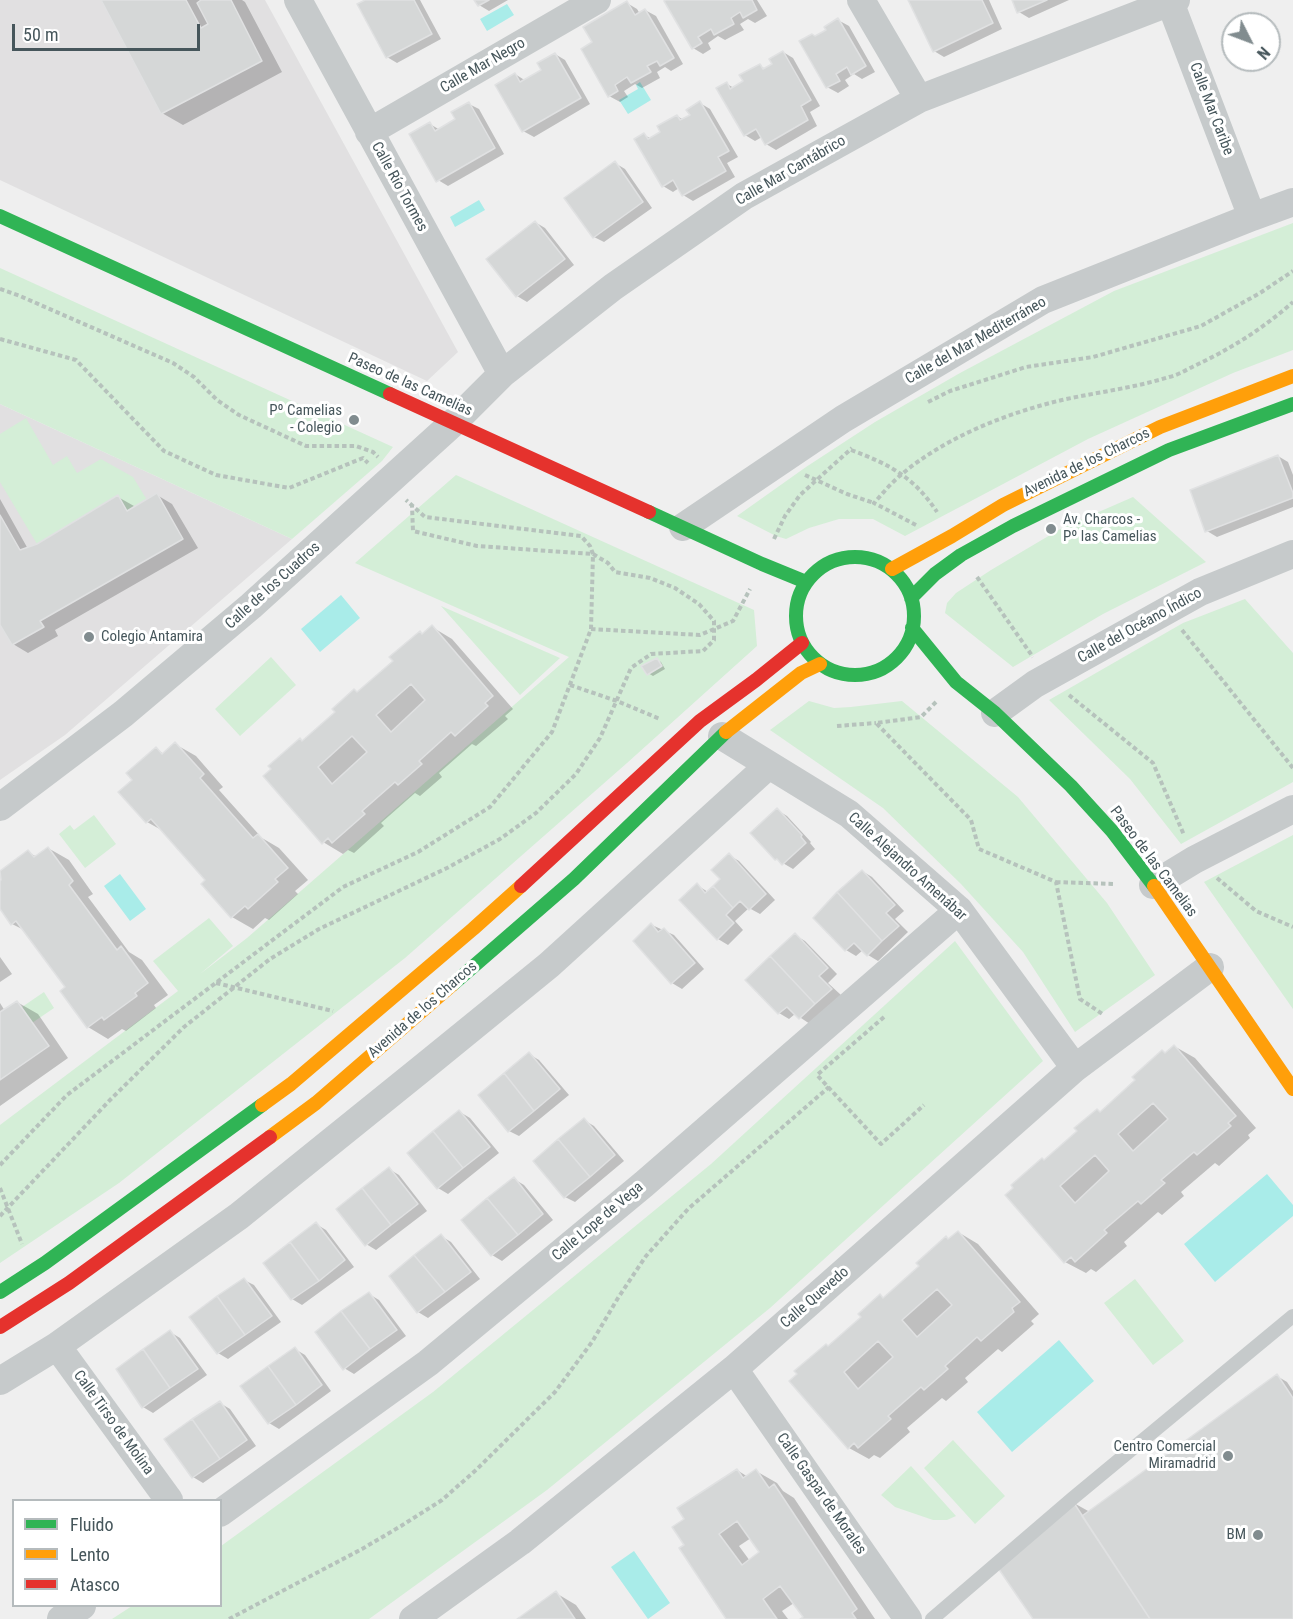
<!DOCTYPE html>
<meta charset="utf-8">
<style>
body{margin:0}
#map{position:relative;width:1293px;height:1619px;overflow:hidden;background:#efefef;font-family:"Roboto Condensed",sans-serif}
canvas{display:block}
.legend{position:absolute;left:12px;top:1499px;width:210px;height:108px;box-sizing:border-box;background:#fff;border:2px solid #b5bbbd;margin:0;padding:8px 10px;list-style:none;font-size:18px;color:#46565b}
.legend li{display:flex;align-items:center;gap:12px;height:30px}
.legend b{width:30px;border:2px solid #b5bbbd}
.north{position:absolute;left:1221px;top:12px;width:60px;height:60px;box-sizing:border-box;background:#fff;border:2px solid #b5bbbd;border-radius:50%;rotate:132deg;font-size:16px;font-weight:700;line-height:24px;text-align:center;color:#46565b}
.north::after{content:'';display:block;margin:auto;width:21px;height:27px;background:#818c8f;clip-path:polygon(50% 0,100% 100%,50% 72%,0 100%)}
.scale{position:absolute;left:12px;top:24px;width:188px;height:27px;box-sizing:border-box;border:3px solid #46565b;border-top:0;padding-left:8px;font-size:18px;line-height:21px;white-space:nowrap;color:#46565b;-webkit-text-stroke:4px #fff;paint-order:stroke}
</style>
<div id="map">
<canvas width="1293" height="1619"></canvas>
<ul class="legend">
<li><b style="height:8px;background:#30b455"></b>Fluido</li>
<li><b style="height:8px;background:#ff9f0a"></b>Lento</li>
<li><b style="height:8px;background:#e5322d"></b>Atasco</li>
</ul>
<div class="north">N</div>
<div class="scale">50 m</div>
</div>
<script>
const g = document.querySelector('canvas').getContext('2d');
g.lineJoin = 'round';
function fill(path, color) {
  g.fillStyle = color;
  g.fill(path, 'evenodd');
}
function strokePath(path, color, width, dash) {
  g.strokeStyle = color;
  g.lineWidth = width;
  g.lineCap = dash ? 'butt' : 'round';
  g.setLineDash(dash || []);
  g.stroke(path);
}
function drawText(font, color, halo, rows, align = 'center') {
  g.font = font + ' "Roboto Condensed",sans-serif';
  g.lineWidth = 6;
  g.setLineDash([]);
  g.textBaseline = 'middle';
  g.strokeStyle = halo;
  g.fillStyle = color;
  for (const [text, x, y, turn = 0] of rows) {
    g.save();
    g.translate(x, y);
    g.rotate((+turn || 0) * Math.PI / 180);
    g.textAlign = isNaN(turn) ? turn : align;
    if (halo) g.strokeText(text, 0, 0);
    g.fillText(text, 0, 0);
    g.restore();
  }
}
const education = new Path2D(`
 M0 0H265L458 352 427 381 0 180Z
 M0 404 292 539 65 735 0 780Z`);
const green = new Path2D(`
 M1293 223V350L1233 373 1088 439 905 536 873 519H839L809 528 786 539 776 536 737 516 806 467 875 422 960 373 1114 291Z
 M0 268 393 447 382 461 292 539 0 404Z
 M26 418 53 465 67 456 77 473 101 459 133 477 147 500 127 511 118 495 37 544 0 482V434Z
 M456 475 754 610 757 646 627 763 405 958 119 1183 0 1263V1125L178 991 153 961 209 918 233 946 200 974 247 938 569 657 355 563Z
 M1133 497 1206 562 1103 614 1013 667 945 613 947 603 956 593 991 570 1062 528Z
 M1245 599 1293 653V782L1181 844 1130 779 1049 700 1183 623Z
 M441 606 560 658 520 695Z
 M271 657 296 685 240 736 215 709Z
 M809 701 834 708 851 707 902 701 1018 797 1107 903 1155 975 1075 1032 1023 952 961 884 883 808 770 730Z
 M94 815 116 844 85 868 59 834 70 825 74 830Z
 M1293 835V1009L1204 882Z
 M955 941 1043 1061 770 1308 547 1490 369 1619H112L132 1606H220L221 1546 433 1392 711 1164Z
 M44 992 54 1008 32 1023 22 1007Z
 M1135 1279 1184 1341 1153 1365 1104 1303Z
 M953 1440 1005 1496 975 1524 924 1468Z
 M911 1466 956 1516 947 1520H933L895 1507 881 1495Z`);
const water = new Path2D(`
 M507 4 514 15 487 31 480 19Z
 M640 82 651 100 628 114 619 100 638 89 636 85Z
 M479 200 485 210 455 227 450 217Z
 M341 595 360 618 320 652 301 629Z
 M120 874 146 909 130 921 104 886Z
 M1267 1174 1293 1205V1216L1215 1282 1184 1244Z
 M1059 1340 1094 1381 1012 1452 977 1412Z
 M634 1551 670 1603 648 1619 611 1567Z`);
const shadow = new Path2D(`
 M102 0H200L201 2 205 0H242L245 2 282 72 183 125 162 113Z
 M368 0H420L441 39 397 63 387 57Z
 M476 0H508L489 11 479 5Z
 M669 0H757L767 16 755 23 748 19 740 24 744 30 725 40 718 36 708 43 711 49 703 54 693 48Z
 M910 0H989L1002 29 944 57 934 51Z
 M1013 0H1069L1029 18 1019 12Z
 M627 3 637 9 640 14 645 10 656 16 683 64 671 71 665 67 657 72 660 78 642 88 635 84 624 91 628 97 620 102 609 96 594 43Z
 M838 20 849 26 875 72 862 79 854 74 845 80 849 86 838 93 827 87 815 38 828 30Z
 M783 52 793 58 820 106 810 112 817 126 776 150 766 144 762 137 755 141 745 135 727 84 734 88 745 82 760 66 766 69 774 65Z
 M555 54 565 60 590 104 534 137 523 131 497 85 515 74 526 81 543 71Z
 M700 103 710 109 738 157 727 163 735 177 693 201 683 195 679 188 673 192 663 186 644 135 652 139 662 133 677 116 684 120 692 116Z
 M469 104 479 109 504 154 448 186 438 180 430 124 440 130 457 120Z
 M615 163 625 169 652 208 604 242 594 237Z
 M535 222 545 228 574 265 527 302 517 296 488 259Z
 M1278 456 1288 462 1293 475V507L1217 537 1207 531Z
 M157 495 172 504 198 548 55 630 58 636 28 653 13 644 0 622V499L28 549 37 545 118 497 134 506 135 508Z
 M432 627 452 639 513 709 505 716 508 719 476 746 472 744 439 773 442 777 420 796 415 793 381 823 384 826 354 853 348 850 343 854 323 842 303 742 395 661 420 633 424 635Z
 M657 660 661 662 665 669 653 676 648 673Z
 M175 744 196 756 223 787 219 790 262 838 279 848 308 880 295 891 298 894 269 920 265 918 253 929 232 917 207 880 165 832 147 822 134 780 156 749 164 754Z
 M777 810 787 816 811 842 810 843 815 849 793 869 776 859Z
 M48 848 69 860 93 894 88 897 129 952 142 960 168 995 154 1005 156 1008 126 1031 122 1029 108 1039 88 1027 67 987 26 931 12 924 0 907V882L3 880 0 875V872L28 852 37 857Z
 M729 855 739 861 775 900 760 914 749 908 735 921 743 930 728 945 718 939 697 885 708 892 722 880Z
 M862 871 872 877 904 911 895 919 908 932 878 961 868 955 863 950 856 956 846 950 815 918Z
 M652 925 674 935 704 969 682 989 672 983Z
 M795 935 805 941 837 974 828 983 841 995 810 1024 795 1014 789 1019 779 1013 747 980Z
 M0 957 12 974 0 982Z
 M17 1002 38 1014 68 1058 0 1106V1003L5 1011Z
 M1174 1046 1195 1058 1256 1128 1248 1135 1250 1138 1219 1166 1215 1163 1181 1192 1184 1196 1162 1215 1158 1212 1124 1242 1127 1246 1096 1272 1091 1269 1086 1273 1065 1262 1045 1161Z
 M529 1054 539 1060 569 1095 519 1136 509 1131Z
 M460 1112 470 1118 499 1153 448 1194 438 1188Z
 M584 1120 594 1126 624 1161 575 1202 565 1197Z
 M389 1169 399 1175 427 1211 376 1250 366 1244Z
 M514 1179 524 1185 553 1220 502 1261 492 1255Z
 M316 1224 326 1230 354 1267 302 1305 292 1299Z
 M958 1232 978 1244 1039 1314 1031 1321 1034 1324 1002 1352 998 1349 965 1378 968 1382 946 1401 942 1398 907 1428 910 1432 880 1458 874 1455 869 1459 849 1448 829 1347 863 1318 880 1296 884 1299 921 1267 946 1238 950 1240Z
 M441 1236 451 1242 480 1279 428 1318 418 1312 391 1276Z
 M244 1280 254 1285 281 1322 228 1359 218 1353Z
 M369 1294 379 1300 406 1336 354 1374 344 1368Z
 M170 1332 180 1338 207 1375 153 1413 143 1407Z
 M295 1349 305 1355 331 1391 279 1429 269 1423Z
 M1277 1376 1287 1382 1293 1391V1619H1035L1072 1502 1090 1512Z
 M220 1403 230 1409 256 1446 203 1483 193 1477Z
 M737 1470 748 1477 756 1471 777 1483 783 1491 794 1498 875 1619H802L805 1617 794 1603 782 1611 788 1619H728L686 1545 687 1520ZM751 1538 761 1552 750 1561 739 1546Z
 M556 1593 576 1605 586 1619H518Z`);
const building = new Path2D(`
 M101 0H186L201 28 208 24 197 3 201 0H231L262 61 161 114Z
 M365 0H414L432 34 386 58 357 4Z
 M474 0H489L478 6Z
 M666 0H752L757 10 743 18 740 12 731 18 734 24 714 35 711 29 698 37 702 43 692 49 664 1Z
 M908 0H982L993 23 933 52Z
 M1012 0H1047L1017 13Z
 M627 1 635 15 645 9 674 58 660 66 657 61 647 66 651 72 631 83 627 77 615 85 618 91 608 97 581 49 592 42 583 27Z
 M838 18 866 66 851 75 847 67 836 74 840 81 826 88 799 41 812 34 815 36 826 30 824 27Z
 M783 51 811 100 801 106 808 120 765 145 756 129 744 136 716 88 727 82 730 89 743 81 739 75 760 64 763 69 772 64 769 59Z
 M555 53 581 98 522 132 495 85 515 73 520 82 541 70 537 63Z
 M700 101 729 151 718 157 726 171 682 196 673 180 662 187 634 139 644 133 648 139 660 132 657 126 677 115 680 120 690 115 686 110Z
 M469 102 495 148 436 182 409 134 430 122 435 131 455 119 451 112Z
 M615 161 643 202 593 238 564 198Z
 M535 221 565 259 516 297 486 259Z
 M1278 455 1293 493V498L1205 532 1190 490Z
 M157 493 183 539 40 621 44 627 12 645 0 625V515L20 550 37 544 118 495 127 511Z
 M432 625 493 696 485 703 488 706 455 736 451 732 419 761 422 764 398 785 395 782 362 811 365 814 332 843 328 838 322 844 263 776 271 769 268 766 300 738 302 741 335 712 332 709 354 689 357 692 393 661 389 657 420 631 422 634ZM411 684 425 700 391 732 376 715ZM352 736 367 752 332 784 318 767Z
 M657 658 662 666 647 675 641 666Z
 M175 742 204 774 200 778 253 838 258 834 288 868 275 879 278 882 248 909 245 906 231 918 201 884 205 880 151 819 146 823 118 792 132 780 126 773 156 747 162 754Z
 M777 808 802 835 801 837 806 843 782 865 777 859 775 860 750 833Z
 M48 847 73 881 69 885 117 950 121 946 148 983 135 993 137 996 104 1020 102 1017 87 1028 60 991 65 987 16 921 11 925 0 909V881L1 880 0 871 28 850 34 857Z
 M729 853 766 894 749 910 740 901 733 908 713 886 720 879 711 870Z
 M862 870 895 905 886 913 899 926 882 941 837 892Z
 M697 883 705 893 713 886 733 908 726 915 734 923 717 940 679 900Z
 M837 892 882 941 867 956 854 943 845 951 813 918Z
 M651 923 658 932 664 928 695 963 671 984 633 941Z
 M795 933 828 968 819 976 832 989 815 1004 770 956Z
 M770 956 815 1004 799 1019 787 1007 778 1014 745 980Z
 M17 1001 49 1046 0 1080V1012Z
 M1174 1045 1236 1116 1228 1123 1231 1126 1197 1155 1194 1152 1161 1180 1165 1183 1141 1204 1138 1201 1104 1230 1107 1233 1075 1262 1071 1257 1064 1263 1005 1195 1013 1188 1011 1185 1042 1158 1044 1160 1077 1131 1074 1128 1097 1109 1100 1112 1135 1080 1132 1077 1162 1050 1165 1053ZM1153 1103 1168 1119 1133 1151 1118 1134ZM1095 1155 1109 1171 1075 1203 1060 1186Z
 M529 1052 560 1089 534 1111 504 1073Z
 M504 1073 534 1111 508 1132 478 1095Z
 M459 1110 490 1147 463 1168 433 1131Z
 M584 1118 615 1155 590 1177 558 1139Z
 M433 1131 463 1168 437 1189 407 1153Z
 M558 1139 590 1177 564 1198 533 1161Z
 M389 1167 418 1204 391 1225 362 1188Z
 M514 1177 543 1214 518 1235 487 1198Z
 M362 1188 391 1225 365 1246 336 1209Z
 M487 1198 518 1235 491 1256 461 1220Z
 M316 1222 345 1260 319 1281 290 1242Z
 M958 1231 1020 1302 1012 1308 1014 1312 981 1341 977 1337 945 1366 948 1369 924 1390 921 1387 888 1416 891 1419 858 1448 854 1443 848 1449 789 1381 797 1374 794 1371 826 1344 828 1346 861 1317 858 1314 880 1294 883 1298 919 1266 916 1263 946 1236 948 1239ZM937 1289 952 1305 917 1337 902 1320ZM878 1341 893 1357 858 1389 844 1372Z
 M441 1234 471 1272 445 1292 414 1255Z
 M290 1242 319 1281 291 1300 263 1263Z
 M414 1255 445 1292 417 1313 389 1276Z
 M244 1278 272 1316 245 1335 217 1296Z
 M369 1292 397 1330 370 1349 341 1311Z
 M217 1296 245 1335 217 1354 189 1317Z
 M341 1311 370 1349 343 1370 315 1332Z
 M170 1330 198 1369 170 1388 143 1349Z
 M295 1347 322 1385 296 1405 268 1366Z
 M143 1349 170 1388 142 1408 116 1369Z
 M268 1366 296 1405 268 1424 240 1386Z
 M1277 1374 1293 1398V1619H1150L1082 1516Z
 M220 1401 247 1440 220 1459 192 1419Z
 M192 1419 220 1459 192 1478 164 1439Z
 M737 1469 743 1478 756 1469 769 1488 774 1484 857 1609 852 1613 856 1619H800L803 1617 780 1586 763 1599 777 1619H726L679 1548 684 1545 672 1527 684 1519 677 1508ZM737 1521 759 1552 742 1565 719 1534Z
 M1072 1500 1150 1619H1033L996 1565Z
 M556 1591 575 1619H517Z`);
const path = new Path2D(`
 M0 289 20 296 173 363 194 377 217 400 239 415 306 446H356L373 452 378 457
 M0 339 76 360 164 451 216 475 289 488 363 458 368 463
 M928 402 950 391 1026 367 1093 357 1201 326 1260 293 1293 271
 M851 450C889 464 914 477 937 512
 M805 475 847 494 874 503
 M916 525 874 503C883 493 892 482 902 474 946 437 1007 413 1062 400 1098 392 1134 388 1169 377 1178 375 1186 370 1194 366 1229 350 1264 328 1293 302
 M774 539 785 516 800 495 852 448
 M977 577 1033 657
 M591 629 700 635 733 621 750 589
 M1182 630 1293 768
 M570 685 617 701 660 719
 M1069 695 1153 763 1184 835
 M936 702 921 717 876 723 971 820 979 849 1056 882 1080 999 1104 1015
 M837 726 876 723
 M1217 878 1256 911 1293 927
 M1056 882 1115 884
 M216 983 333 1011
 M884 1017 817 1075 881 1144 924 1105
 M0 1165 67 1095 343 887 418 852 490 807 552 732 591 629 593 554 590 546 581 536 425 517 406 500
 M0 1188 22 1244
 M0 1216 111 1099 184 1027 270 959 319 929 447 868 500 839 536 813 576 774 600 738 631 668 651 654 703 651 714 640V621L699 604 675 588 650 578 615 572 608 563 593 554 477 546 413 531 412 506
 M229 1619 362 1549 401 1526 442 1500 476 1470 555 1392 592 1342 618 1298 646 1256 688 1209 829 1087`);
const lane = new Path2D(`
 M932 1619 1073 1498 1293 1316`);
const street = new Path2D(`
 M298 0 502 374
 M861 0 919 99
 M1170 2 1252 217
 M369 132 597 0
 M683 527 843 419 1043 300 1252 217 1293 202
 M995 713 1035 684 1200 592 1293 554
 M722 736 849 814 959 910 1075 1068
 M0 807 123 714 251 606 453 423 502 374 613 287 744 196 919 99 1176 0
 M1153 885 1194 860 1293 809
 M57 1346 169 1500
 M734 1369 908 1619
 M0 1381 57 1346 239 1216 420 1070 549 965 769 765
 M220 1513 428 1363 644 1184 959 910
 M61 1619 82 1606
 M413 1619 520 1542 734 1369 1075 1068 1210 967`);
const fast = new Path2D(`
 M0 216 390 394
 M649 512 762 564 806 582
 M796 616a59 59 0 1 1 118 0a59 59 0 1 1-118 0Z
 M911 598 935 574 961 555 1013 526 1169 450 1293 404
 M912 628 956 682 995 713 1071 786 1112 831 1154 886
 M452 985 574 879 726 732
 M0 1292 45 1263 262 1105`);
const slow = new Path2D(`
 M892 569 952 536 1003 505 1160 427 1293 376
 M726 732 801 673 820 664
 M1154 886 1293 1089
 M262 1105 291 1084 473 929 521 886
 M270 1137 316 1103 452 985`);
const jam = new Path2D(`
 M390 394 649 512
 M521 886 700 721 756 680 802 643
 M0 1327 69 1283 270 1137`);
const markers = [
 [354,420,6,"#818c8f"],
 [1051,529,6,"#818c8f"],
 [89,637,6,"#818c8f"],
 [1228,1456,6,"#818c8f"],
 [1258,1535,6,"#818c8f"]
];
const streetNames = [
 ["Calle Mar Negro",483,66,-30],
 ["Calle Mar Caribe",1211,109,69],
 ["Calle Mar Cantábrico",791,171,-30],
 ["Calle Río Tormes",399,187,61],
 ["Calle del Mar Mediterráneo",976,341,-30],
 ["Paseo de las Camelias",410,385,24],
 ["Avenida de los Charcos",1087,463,-26],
 ["Calle de los Cuadros",273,586,-42],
 ["Calle del Océano Índico",1140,626,-29],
 ["Paseo de las Camelias",1153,862,53],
 ["Calle Alejandro Amenábar",907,867,42],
 ["Avenida de los Charcos",423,1010,-41],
 ["Calle Lope de Vega",598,1222,-40],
 ["Calle Quevedo",815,1298,-41],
 ["Calle Tirso de Molina",113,1423,54],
 ["Calle Gaspar de Morales",821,1494,55]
];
const poiNames = [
 ["Pº Camelias",342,411],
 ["- Colegio",342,428],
 ["Av. Charcos -",1063,520,"left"],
 ["Pº las Camelias",1063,537,"left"],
 ["Colegio Antamira",101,637,"left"],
 ["Centro Comercial",1216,1447],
 ["Miramadrid",1216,1464],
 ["BM",1246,1535]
];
fill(education, '#e1e0e1');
fill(green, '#d4eed7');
fill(water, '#a9ece9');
fill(shadow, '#0003');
fill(building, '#d5d7d7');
strokePath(building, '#e0e1e2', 1.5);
strokePath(path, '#b6c2bc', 4, [4.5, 3]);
strokePath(lane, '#c6cacb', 14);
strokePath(street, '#c6cacb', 28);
strokePath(fast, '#30b455', 14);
strokePath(slow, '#ff9f0a', 14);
strokePath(jam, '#e5322d', 14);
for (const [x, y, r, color] of markers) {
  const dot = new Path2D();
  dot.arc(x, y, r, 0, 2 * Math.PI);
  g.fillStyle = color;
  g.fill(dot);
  strokePath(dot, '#fff', 2);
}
drawText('15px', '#46565b', '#fff', streetNames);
drawText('15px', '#46565b', '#fff', poiNames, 'right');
</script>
